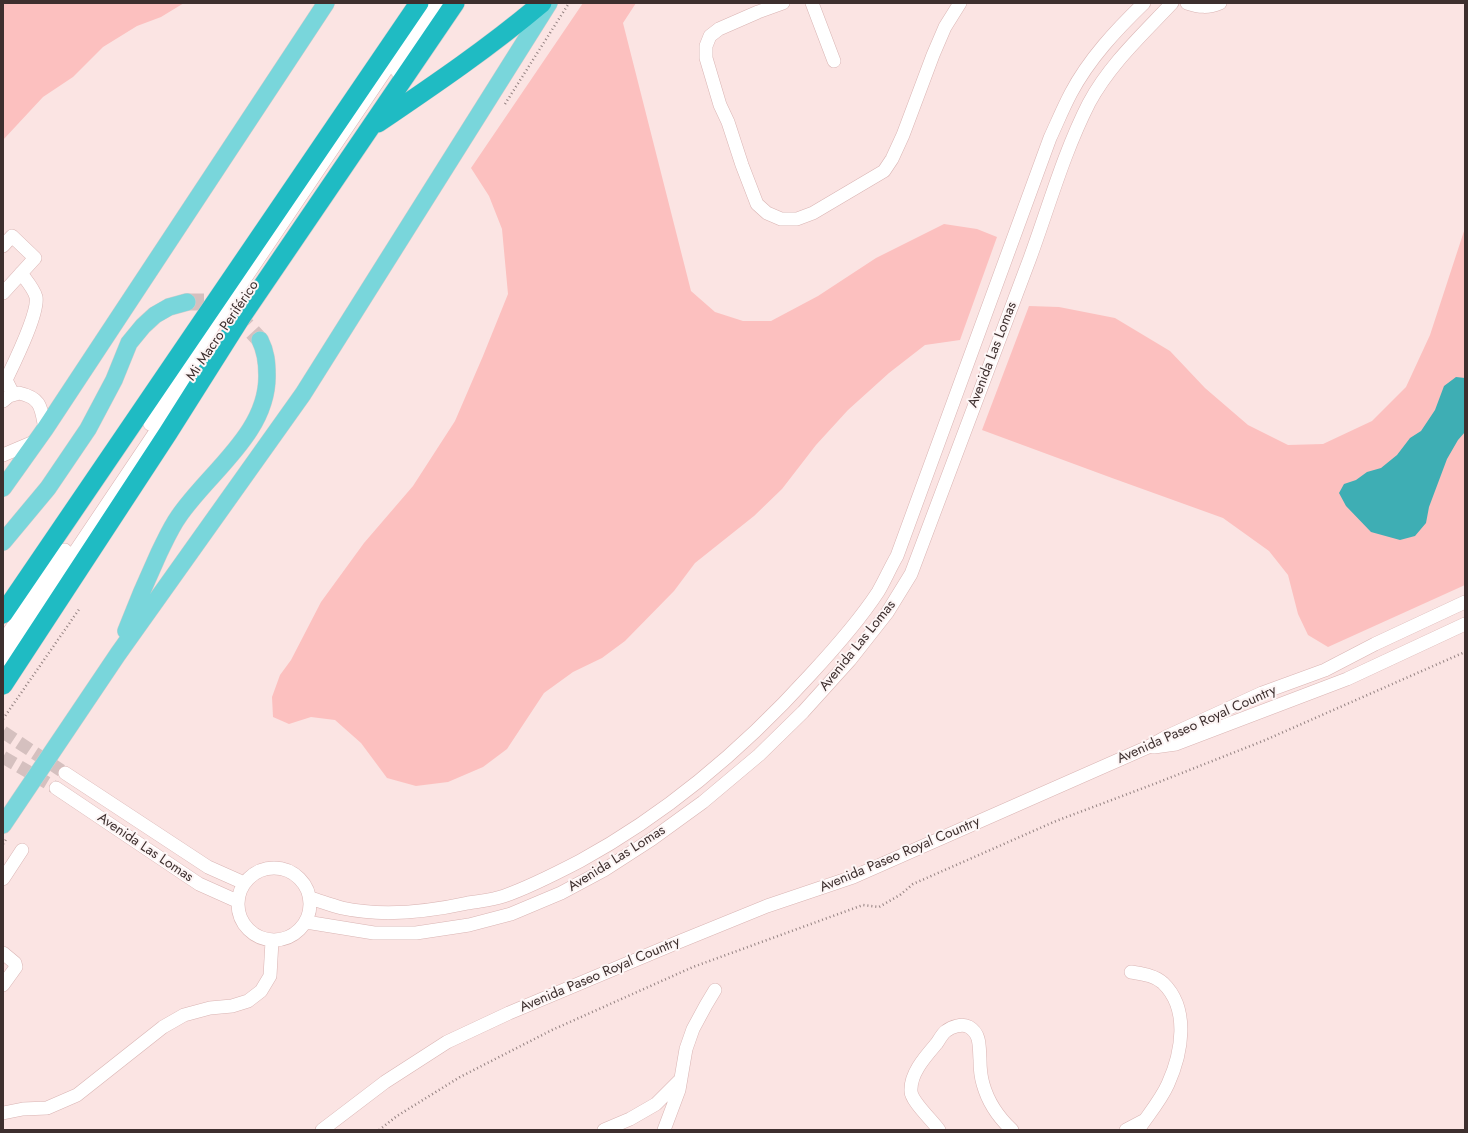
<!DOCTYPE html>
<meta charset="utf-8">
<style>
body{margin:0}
#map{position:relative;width:1468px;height:1133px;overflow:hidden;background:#fbe4e3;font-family:Jost,sans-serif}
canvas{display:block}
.frame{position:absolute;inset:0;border:4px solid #3d2f2e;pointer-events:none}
</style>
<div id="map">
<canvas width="1468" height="1133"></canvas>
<div class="frame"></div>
</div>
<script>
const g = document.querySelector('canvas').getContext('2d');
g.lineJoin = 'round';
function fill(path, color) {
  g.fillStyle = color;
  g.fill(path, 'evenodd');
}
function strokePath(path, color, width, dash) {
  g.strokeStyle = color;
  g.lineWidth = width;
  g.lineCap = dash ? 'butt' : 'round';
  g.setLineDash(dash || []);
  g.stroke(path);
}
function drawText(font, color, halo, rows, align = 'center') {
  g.font = font + ' Jost,sans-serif';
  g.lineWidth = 4;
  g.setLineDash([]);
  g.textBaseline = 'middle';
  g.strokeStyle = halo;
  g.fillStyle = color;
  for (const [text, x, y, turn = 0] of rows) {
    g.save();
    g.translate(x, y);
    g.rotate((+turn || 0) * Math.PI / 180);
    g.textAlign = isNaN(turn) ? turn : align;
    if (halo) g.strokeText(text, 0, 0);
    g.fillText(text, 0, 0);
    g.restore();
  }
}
const green = new Path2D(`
 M3 3H184L161 17 137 26 103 47 73 77 43 97 3 140Z
 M583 3H636L623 23 691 291 715 312 743 321H771L818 296 876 258 944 224 977 229 997 237 960 340 925 345 889 373 848 410 816 445 782 489 754 516 695 563 674 591 625 641 602 658 573 672 544 693 507 749 483 767 448 782 416 786 387 778 361 743 335 720 311 717 289 724 273 717 272 697 280 675 291 660 321 602 364 543 413 486 455 421 483 356 508 294 502 229 489 196 471 168Z
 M1465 228V585L1328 647 1308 635 1298 614 1288 575 1269 551 1223 518 1112 478 982 430 1029 306 1059 307 1115 318 1170 351 1205 388 1248 425 1288 445 1323 444 1372 421 1406 387 1430 335Z`);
const water = new Path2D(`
 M1456 377 1465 378V432L1458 440 1447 459 1429 507 1426 523 1415 536 1400 540 1371 532 1346 506 1339 493 1344 484 1356 480 1367 472 1381 468 1397 455 1410 438 1421 431 1435 410 1444 386Z`);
const minorTunnel = new Path2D(`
 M3 732 65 773
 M3 757 56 788`);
const majorTunnel = new Path2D(`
 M187 302H206L217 306 247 326 260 340`);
const path = new Path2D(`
 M505 104 569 3
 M3 719 80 608
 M3 844 7 838
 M379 1130 397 1116 460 1077 552 1030 693 967 863 905 879 907 900 895 913 884 1056 821 1154 784 1263 741 1465 652`);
const minor = new Path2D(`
 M783 3 758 12 719 29 710 36 706 46V58L720 105 728 122 742 165 757 204 767 213 781 219H797L813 213 884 171 892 159 903 135 933 55 945 27 960 3
 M812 3 834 61
 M1187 3C1199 7 1208 8 1220 3
 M397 71 443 3
 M3 246 12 236 35 258 3 293
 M13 394 6 380C14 363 39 313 36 297 34 289 26 280 21 273
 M3 401 9 396 19 393C42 398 41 408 45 429
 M150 424 211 329 431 3
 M3 455 36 441
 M3 641 65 550
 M3 659 205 358
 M1154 747 1176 744 1347 679 1465 624
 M65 773 208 867 244 883
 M56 788 199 884 237 901
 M238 904a36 36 0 1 1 72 0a36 36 0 1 1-72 0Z
 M3 879 22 850
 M310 898C320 901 331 905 342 908 383 917 427 912 468 903 480 901 493 900 504 896 530 887 555 874 580 861 668 813 744 748 811 674 835 648 859 621 878 592 885 580 890 568 897 556L1050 138C1057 123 1063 108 1071 93 1089 59 1116 30 1144 3
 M306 922 374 933H416L469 925 511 914 561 893 604 870 652 839 703 802 759 755 803 712 850 660 887 613 911 574C950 468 990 363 1030 258 1049 206 1064 152 1089 103 1110 64 1142 35 1172 3
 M3 953 15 963 16 967 3 985
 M1131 972C1142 974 1154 975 1163 983 1190 1009 1182 1053 1168 1084 1161 1100 1148 1115 1138 1130
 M3 1113 23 1109 47 1108 77 1095 163 1027 184 1015 210 1008 232 1006 248 1001 261 991 270 976 272 941
 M322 1130 385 1082 447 1042 509 1013 676 943 767 906 853 877 1148 747 1168 736 1262 693 1325 670 1375 644 1465 602
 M604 1130 630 1119 656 1104 681 1079
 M664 1130 679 1090 686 1049 693 1029 706 1005 715 990
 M939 1130C932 1120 911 1101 911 1091 910 1073 926 1056 937 1043 939 1040 942 1034 946 1031 951 1027 962 1023 969 1027 981 1034 979 1047 980 1060 980 1067 981 1077 983 1084 988 1102 998 1117 1012 1130
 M1126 1130 1145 1120`);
const major = new Path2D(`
 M3 488 45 429 326 3
 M3 542 48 488 88 429 114 380 129 343 143 326 155 315 169 307 187 302
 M126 631C136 605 147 579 159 553 165 541 171 527 179 516 209 472 268 433 267 375 267 362 266 352 260 340
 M3 825 118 654 303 394 549 3`);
const highway = new Path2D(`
 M378 123C434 85 490 47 542 3
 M3 614 419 3
 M3 685 168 433 242 316 455 3`);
const streetNames = [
 ["Mi Macro Periférico",223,331,-56],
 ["Avenida Las Lomas",993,355,-69],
 ["Avenida Las Lomas",858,646,-51],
 ["Avenida Paseo Royal Country",1197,725,-24],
 ["Avenida Las Lomas",145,848,34],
 ["Avenida Paseo Royal Country",900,855,-23],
 ["Avenida Las Lomas",617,859,-32],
 ["Avenida Paseo Royal Country",600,975,-23]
];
fill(green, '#fcc0bf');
fill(water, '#3eaeb4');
strokePath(minorTunnel, '#d5c0bf', 13, [13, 6]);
strokePath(majorTunnel, '#d5c0bf', 17, [17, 8]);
strokePath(minor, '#d9b4b3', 14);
strokePath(major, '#d0cdcd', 18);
strokePath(highway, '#d0cdcd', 20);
strokePath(path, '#938180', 2.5, [1, 3]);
strokePath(minor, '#fff', 13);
strokePath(major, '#79d6db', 17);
strokePath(highway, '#1fbbc3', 19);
drawText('14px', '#3d2f2e', '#fdf5f5', streetNames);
</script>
